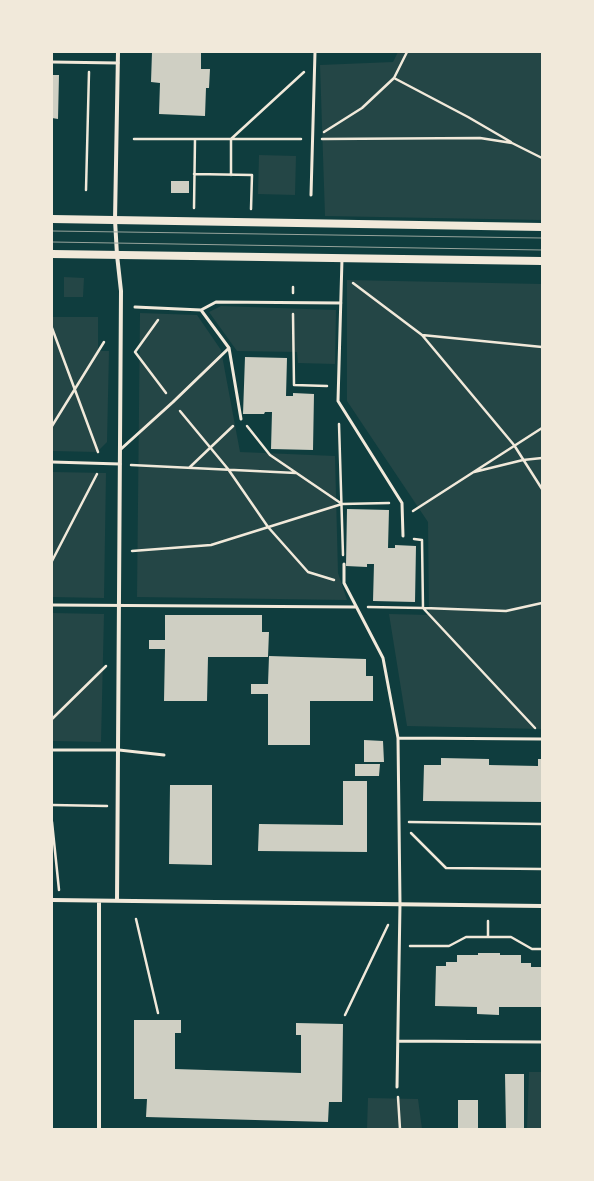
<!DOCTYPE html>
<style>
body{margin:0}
#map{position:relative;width:594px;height:1181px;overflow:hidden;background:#0f3d3e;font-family:"Source Sans 3",sans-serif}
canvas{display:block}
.frame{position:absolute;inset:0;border:53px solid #f1e9da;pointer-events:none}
</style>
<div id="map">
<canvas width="594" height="1181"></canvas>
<div class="frame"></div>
</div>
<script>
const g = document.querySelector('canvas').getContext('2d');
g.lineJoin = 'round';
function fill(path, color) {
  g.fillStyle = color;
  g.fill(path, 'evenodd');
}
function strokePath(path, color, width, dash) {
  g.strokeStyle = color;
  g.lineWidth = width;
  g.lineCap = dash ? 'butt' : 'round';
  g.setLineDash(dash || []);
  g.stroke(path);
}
const green = new Path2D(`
 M398 52H542V220L325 216 320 65 393 62Z
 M259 155 296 156 295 195 258 194Z
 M64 277 84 278 83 297H64Z
 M347 280 542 284V729L407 726 389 614 429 615 428 522 347 401Z
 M221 306 336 310 335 364 298 363 297 352 237 351 209 312Z
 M140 313 197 315 221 350 240 452 335 456 338 573 347 600 137 597Z
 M52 317H98V351H109L107 442 97 452 52 451Z
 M52 472 106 473 104 598 52 597Z
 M52 613 104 614 101 742 52 741Z
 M529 1072H542V1129H527Z
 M368 1098 418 1099 422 1129H367Z`);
const building = new Path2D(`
 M152 52H201V69H210L209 88H206L205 116 159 114 160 83 151 82Z
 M52 75H59L58 119 52 118Z
 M171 181H189V193H171Z
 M245 357 287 358 286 396H293V393L314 394 313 450 271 449 272 412H265L264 414H243Z
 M347 509 389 510 388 548H395V545L416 546 415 602 373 601 374 564H367V567L346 566Z
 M165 615H262V632H269L268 657H208L207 701H164L165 649H149V640H165Z
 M269 656 366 659V676H373V701H310V745H268V694H251V684H268Z
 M364 740 383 741 384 762H364Z
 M441 758 489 759V765L538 766V759H542V802L423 801 424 765H441Z
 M355 764H380L379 776H355Z
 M343 781H367V852L258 851 259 824 343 825Z
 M170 785H212V865L169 864Z
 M478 953H500V955H521V963H531V967H542L541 1007H499V1015L477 1014V1007L435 1006 436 966H446V962H457V955H478Z
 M134 1020H181V1033H175V1069L301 1073V1035H296V1023L343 1024 342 1102H329L328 1122 146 1117 147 1099H134Z
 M505 1074H524V1129H506Z
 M458 1100H478V1129H458Z`);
const path = new Path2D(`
 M394 78 468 117 511 142
 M324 132 362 108 394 78 407 52
 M134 139H301
 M322 139 480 138 512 143 542 158
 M194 174 252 175 251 209
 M231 175V139L304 72
 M86 190 89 72
 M194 208 195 139
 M353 283 422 335 542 347
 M293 287V293
 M293 314 294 385 327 386
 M158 320 135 352 166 393
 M52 328 98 452
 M422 335 514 445 542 489
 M180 411 228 469 268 527 308 572 334 580
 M339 424 343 555
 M52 426 104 342
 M247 426 270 455 342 504
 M131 465 296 473
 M190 467 233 426
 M474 472 523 460 542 458
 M413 511 542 428
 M132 551 211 545 342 504 389 503
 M52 561 97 474
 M368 607 423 608 422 540 414 539
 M423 608 535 728
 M424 608 506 611 542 603
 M52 719 106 666
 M52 805 107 806
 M52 822 59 890
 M409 822 542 824
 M411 833 446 868 542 869
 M136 919 158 1013
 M488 937V921
 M410 946H449L466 937H511L532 949H542
 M345 1015 388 925
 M398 1097 400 1129`);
const service = new Path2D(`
 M52 62 118 63
 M311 195 315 52
 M342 259 338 401 402 503 403 536
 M135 307 201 310 229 348 241 419
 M201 310 216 302 341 303
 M121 449 173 402 229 348
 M52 462 120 464
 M344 564V583L383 658 398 738 400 904 397 1087
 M52 605 356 607
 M398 738 542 739
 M52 750H119L164 755
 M398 1041 542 1042`);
const minor = new Path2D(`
 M52 900 542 906
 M99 901V1129
 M117 901 121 291 117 255 115 220 118 52`);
const secondary = new Path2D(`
 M52 219 542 227
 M52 254 542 261`);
const tram = new Path2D(`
 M52 231 542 238
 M52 242 542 250`);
fill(green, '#244646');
fill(building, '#cfcfc3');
strokePath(path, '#f1e9da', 2.5);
strokePath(service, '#f1e9da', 3);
strokePath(minor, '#f1e9da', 4);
strokePath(secondary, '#f1e9da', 8);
strokePath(tram, '#97a49c', 1);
</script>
